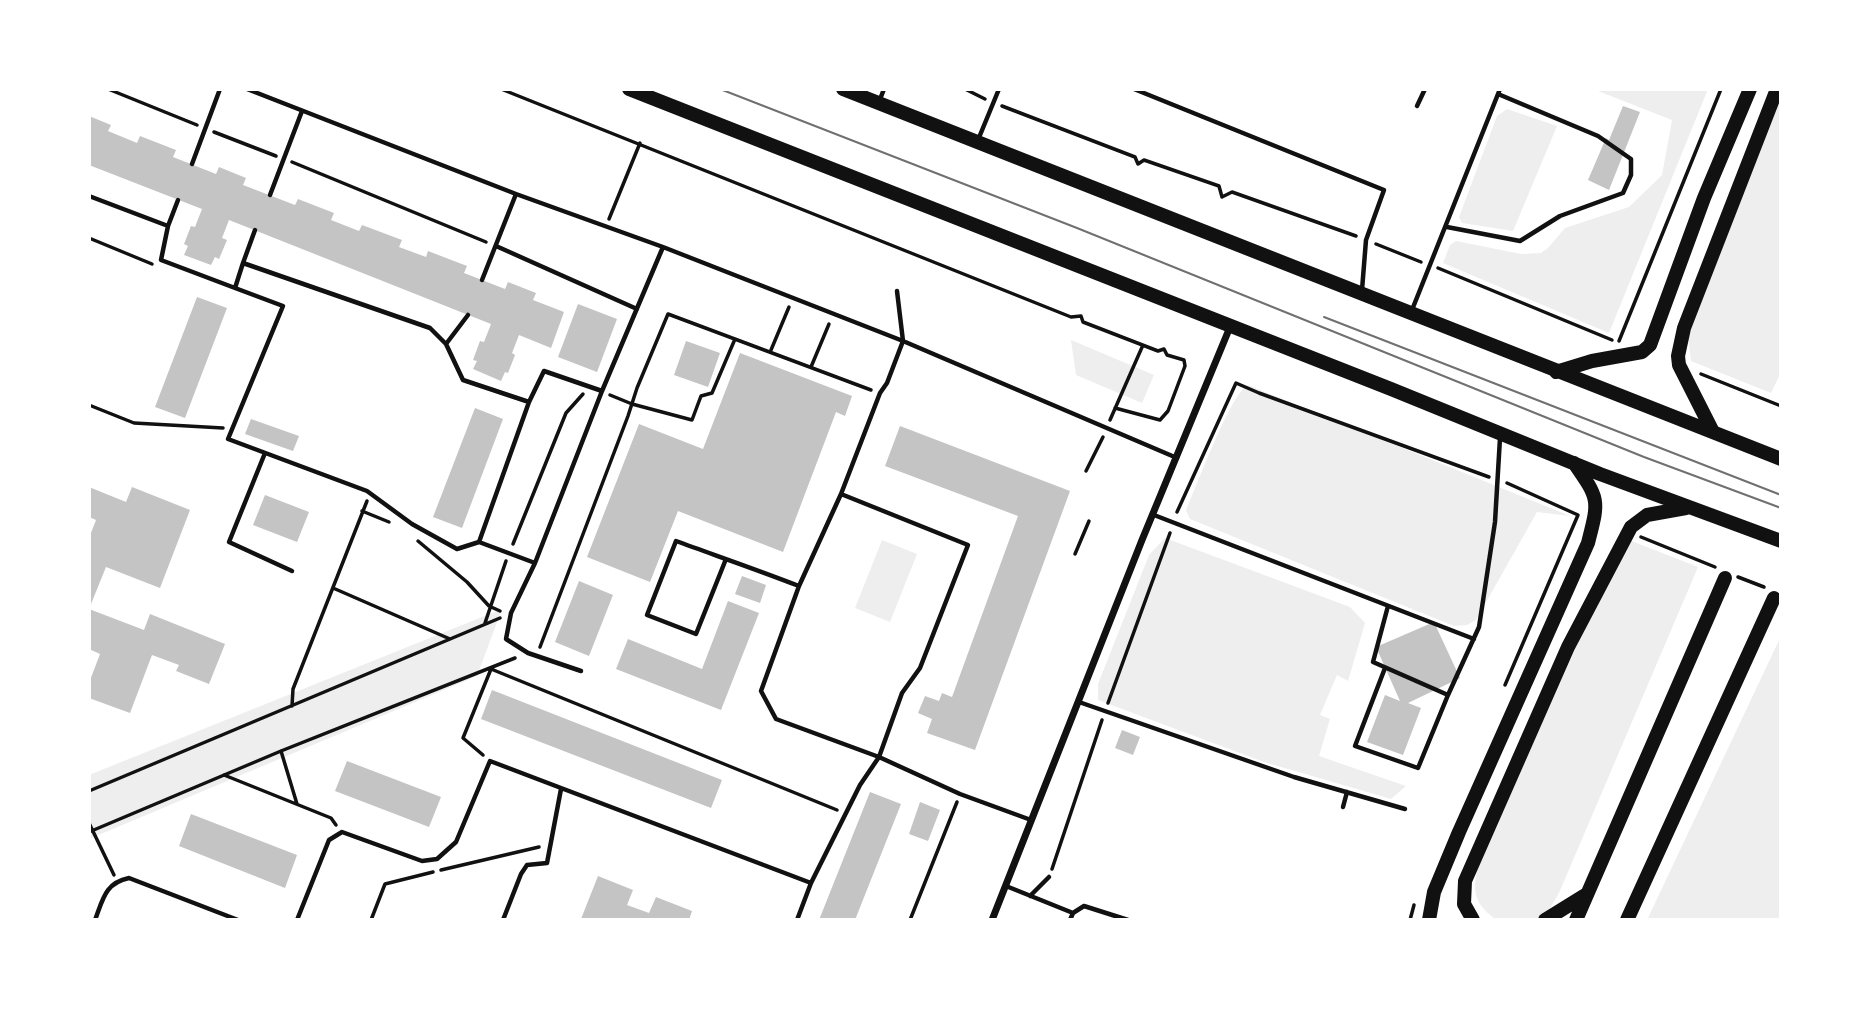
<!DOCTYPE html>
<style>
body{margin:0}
#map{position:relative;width:1870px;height:1009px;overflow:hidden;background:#fff;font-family:Barlow,sans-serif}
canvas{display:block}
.frame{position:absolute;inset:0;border:91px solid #fff;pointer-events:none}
</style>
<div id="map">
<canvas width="1870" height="1009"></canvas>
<div class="frame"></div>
</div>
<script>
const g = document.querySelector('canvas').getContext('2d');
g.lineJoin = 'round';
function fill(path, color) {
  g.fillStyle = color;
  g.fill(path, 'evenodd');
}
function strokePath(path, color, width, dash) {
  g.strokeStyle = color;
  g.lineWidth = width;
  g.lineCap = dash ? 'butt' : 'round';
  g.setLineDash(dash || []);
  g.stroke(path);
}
const green = new Path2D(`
 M1593 89H1708L1609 333 1443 263 1450 245 1456 241 1521 254 1541 253 1548 248 1565 228 1629 207 1662 175 1672 120Z
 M1781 97V372L1771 393 1691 361 1688 336Z
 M1507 109 1557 126 1513 231 1462 223 1459 217 1497 116Z
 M1071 340 1154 375 1142 403 1076 375Z
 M1248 385 1570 516 1537 512 1476 620 1467 625 1454 626 1190 519 1186 510C1197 486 1230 394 1248 385Z
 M1165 538 1350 607 1365 623 1348 681 1337 675 1320 715 1330 719 1319 756 1406 786 1391 799 1264 762 1098 700V684L1149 555Z
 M882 540 917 554 890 622 855 608Z
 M1629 540 1698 567 1559 893 1546 915 1536 920H1497C1474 905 1472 890 1478 866L1620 549Z
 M502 609 477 676 89 839V775Z
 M1781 636V920H1647Z`);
const building = new Path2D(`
 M1623 106 1640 112 1609 190 1588 180 1606 138 1609 140Z
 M89 116 111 125 108 131 137 143 140 136 176 150 173 157 216 174 219 167 246 178 243 185 295 205 298 199 334 213 331 220 359 231 362 225 402 240 399 247 426 257 428 251 467 266 464 273 505 289 508 282 536 293 533 300 564 312 551 348 519 335 512 353 515 355 508 373 505 372 501 381 473 369 477 361 473 360 480 341 484 342 491 324 229 220 222 238 227 240 219 259 215 257 211 265 184 255 188 246 184 244 191 226 195 227 202 209 89 165Z
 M197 297 227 308 185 418 155 407Z
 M578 304 617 319 597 372 558 357Z
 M686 341 720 353 708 387 674 375Z
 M740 353 852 396 845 416 836 412 783 552 678 511 650 582 587 557 639 424 703 449Z
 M475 408 503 419 462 528 433 517Z
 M251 419 299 436 293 451 245 434Z
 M900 426 1070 491 975 750 927 733 932 719 918 713 925 696 939 701 942 693 952 697 1018 516 885 466Z
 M89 487 126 502 132 487 190 510 160 588 106 567 89 609V538L96 520 89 517Z
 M265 495 309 512 297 542 253 525Z
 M742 576 766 585 760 603 735 594Z
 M579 581 613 595 589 656 555 642Z
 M728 601 759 613 721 710 616 669 628 639 702 669Z
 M89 609 144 630 150 614 225 644 209 684 176 671 179 665 152 655 130 713 89 698V683L100 654 89 649Z
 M1434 622 1460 678 1408 703 1421 708 1403 755 1367 742 1385 695 1400 701 1376 647Z
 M492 690 722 780 711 808 481 719Z
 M1122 730 1140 737 1133 755 1115 748Z
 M347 761 441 797 429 827 335 791Z
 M870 792 901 804 855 920H819Z
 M920 802 940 810 928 841 909 834Z
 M191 814 297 855 285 888 179 846Z
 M598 876 633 890 627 905 649 913 656 897 692 911 689 920 581 919Z`);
const path = new Path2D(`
 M108 89 197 125
 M501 89 1071 317 1081 316 1083 322 1158 351 1164 349 1167 355 1184 360 1185 366 1168 411 1160 420 1115 408
 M965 89 985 99
 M1002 106 1135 157 1138 164 1144 160 1219 186 1222 197 1232 192 1356 236
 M214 132 276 156
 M292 162 486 242
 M609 219 640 143
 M89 238 152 264
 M1376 244 1421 262
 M1438 268 1612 340
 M1619 341 1721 89
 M771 350 789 307
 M811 367 829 324
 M1701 374 1781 406
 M610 395 632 404 692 420 701 396 712 393 735 339
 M89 405 134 423 223 428
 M1110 420 1143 345
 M1086 471 1103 437
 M362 511 389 522
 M1177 512 1236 383 1259 393 1489 477
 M1641 537 1715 567
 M418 541 467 582 489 606 500 611
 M513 544 566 413 583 394
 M1075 554 1089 521
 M1738 577 1764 587
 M333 588 450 639
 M485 623 506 561
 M540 647 628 416 637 388 668 314 871 390
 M1505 685 1578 515 1507 483
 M1108 703 1170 533
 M292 706 293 689 367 501
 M281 751 297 804
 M483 755 463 738 491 669 837 810
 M224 775 331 818 336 825
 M89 791 500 618
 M89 823 114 875
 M89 832 281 751 515 658
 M1052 869 1102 720
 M441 870 539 847
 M371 920 385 884 433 872
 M910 920 957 802
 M1410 920 1414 905`);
const service = new Path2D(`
 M247 89 516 194 663 247 903 341 1177 458
 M1134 89 1384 190 1366 240 1362 290
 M879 102 884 89
 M1417 106 1425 89
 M978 140 999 89
 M192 164 220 89
 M270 195 302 111
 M89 196 168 226 161 260 235 288 243 263 430 328 446 344 463 380 529 402 544 371 602 391 663 247
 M168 226 178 200
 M1447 227 1520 241 1560 216 1623 193 1631 175V159L1598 136 1498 94
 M496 246 637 309
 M243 263 255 230
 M482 280 516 194
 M235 288 283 306 228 439 367 491 412 524 457 549 479 542
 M897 291 903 341 887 383 880 393 841 494 799 586 761 691 776 719 879 757 960 794 1031 820
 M1412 310 1500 89
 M446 344 468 315
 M529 402 479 542 535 563
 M265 453 229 542 292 571
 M1154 515 1474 639
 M726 559 696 634 647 615 676 541C717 556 758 570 799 586
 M1388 606 1373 662 1448 695 1479 627 1495 522 1500 438
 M1385 668 1355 746 1418 768 1448 695
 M581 671 528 653 506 639 511 613 535 563 602 391
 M1079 702 1294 777 1405 809
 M1343 807 1347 792
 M1006 886 1073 913 1070 920
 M1030 896 1049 877
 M1073 913 1084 906 1128 920
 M95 920C103 899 105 883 129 878L238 920
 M297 920 329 840 342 832 422 861 437 859 456 842 490 761 811 883
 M503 920 521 874 527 865 547 863 561 789
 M797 920 811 883 860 785 879 757 902 693 920 668 968 545 841 494`);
const minor = new Path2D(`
 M992 920 1142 540 1230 327`);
const primary = new Path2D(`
 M629 89 1391 389 1600 474 1781 541
 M843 89 1781 459
 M1556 372 1592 361 1642 352 1650 345 1704 198 1750 89
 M1713 432 1679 365 1678 356 1684 328 1777 89
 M1429 920 1434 892 1459 832 1588 543C1599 500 1600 500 1574 463
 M1473 920 1464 904 1465 881 1568 647 1631 527 1647 515 1686 508
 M1545 920 1587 894
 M1576 920 1725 578
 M1627 920 1774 598`);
const tram = new Path2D(`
 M720 89 1077 228 1644 457 1781 508
 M1324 317 1781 495`);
fill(green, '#eee');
fill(building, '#c4c4c4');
strokePath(path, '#111', 3.5);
strokePath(service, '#111', 4.5);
strokePath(minor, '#111', 7);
strokePath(primary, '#111', 14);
strokePath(tram, '#707070', 2);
</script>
